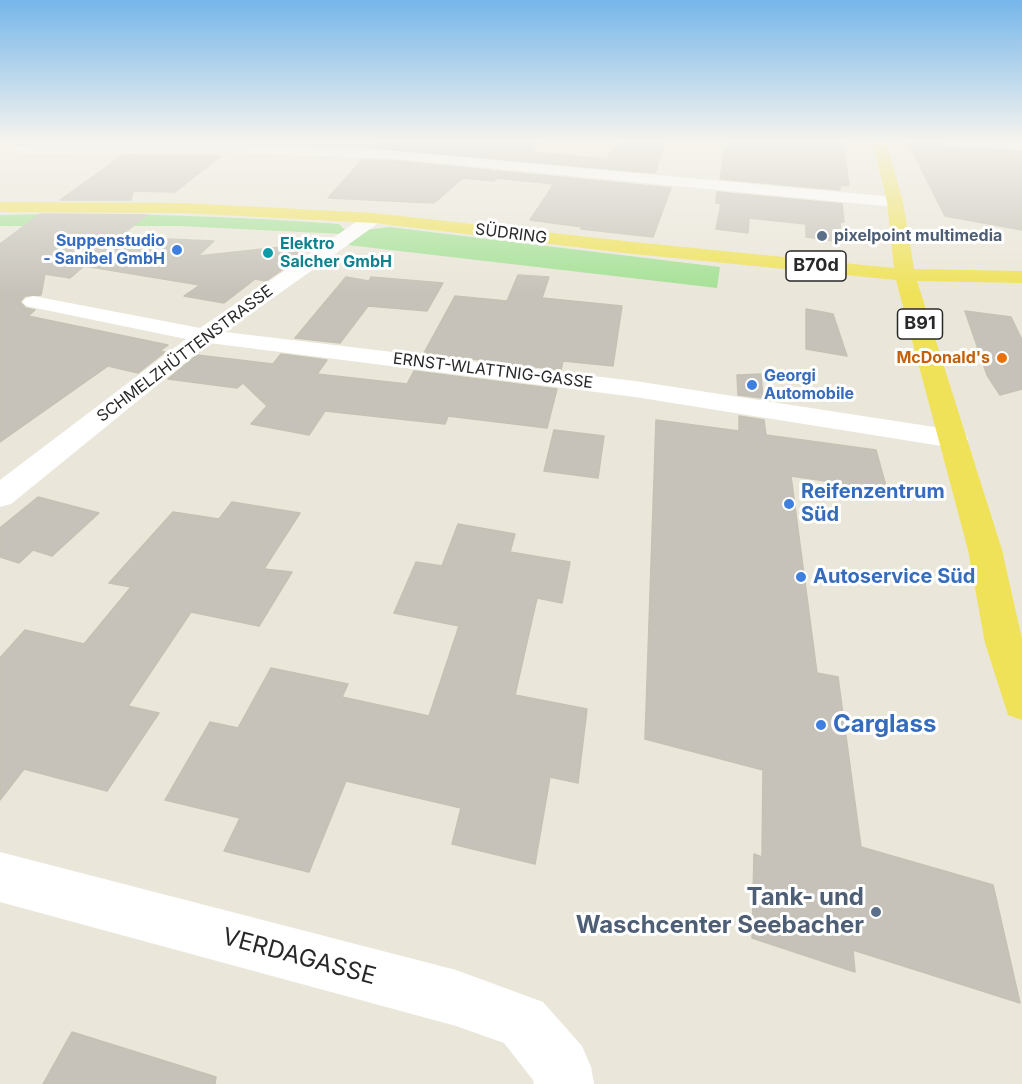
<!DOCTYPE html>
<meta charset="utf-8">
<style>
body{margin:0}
canvas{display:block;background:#eae6d9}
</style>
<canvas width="1022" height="1084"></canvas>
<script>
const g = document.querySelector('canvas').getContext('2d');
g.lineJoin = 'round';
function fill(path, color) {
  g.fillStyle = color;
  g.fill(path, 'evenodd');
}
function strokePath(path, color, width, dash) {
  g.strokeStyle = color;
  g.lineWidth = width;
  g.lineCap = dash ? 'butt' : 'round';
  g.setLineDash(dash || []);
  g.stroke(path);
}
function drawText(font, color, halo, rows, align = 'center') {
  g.font = font + ' Inter,sans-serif';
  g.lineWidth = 6;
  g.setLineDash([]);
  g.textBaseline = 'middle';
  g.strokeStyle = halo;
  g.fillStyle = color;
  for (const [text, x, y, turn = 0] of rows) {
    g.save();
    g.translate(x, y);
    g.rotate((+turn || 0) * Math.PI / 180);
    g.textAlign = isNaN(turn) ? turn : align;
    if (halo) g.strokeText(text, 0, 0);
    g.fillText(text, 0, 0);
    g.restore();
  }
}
const green = new Path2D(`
 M0 215C113 212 226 216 339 224L345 230 342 234 180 226H0Z
 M389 227 720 267 717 288 348 245 366 230Z`);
const building = new Path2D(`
 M379 141H542L531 152 606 159 620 141H665L655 173 373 148Z
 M726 141H843L849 186 840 185V190L720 179Z
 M907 141H939L947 147 1022 151V230L945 216Z
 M123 155H168L221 156 175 192 133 191 131 200H60Z
 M362 160 396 161 671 188 653 237 581 229 582 227 530 220 554 184 496 178 494 181 463 178 434 203 328 198Z
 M717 192 842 204 844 222H840L842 242 806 237V224L749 218 748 233 716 229 721 204 716 203Z
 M40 214 147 215 119 237 214 241 198 256 291 246 304 249 305 254 266 281 255 279 224 303 184 296 200 285 84 266 70 278 45 274 41 295 25 296 20 302 26 308 35 310 28 316 168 345 160 351 165 352 138 373 108 366 0 442V244Z
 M518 275 549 277 542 298 622 306 613 366 563 361 561 370 424 353 455 296 507 301Z
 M346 277 369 281 371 277 443 283 427 311 368 306 340 343 295 338Z
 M806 309 833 314 847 356 806 349Z
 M965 311 1011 317 1022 340V389L1000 395 987 375Z
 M281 354 327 360 317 374 407 384 414 371 557 389 547 428 448 416 445 424 325 411 309 435 251 424 267 406 243 383 237 388 168 379 197 355 273 364Z
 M761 374 763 398 738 395 737 375Z
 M739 416 764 420 766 435 876 450 887 490 791 476 817 673 838 677 861 847 993 885 1020 1003 853 950 855 972 752 938 754 854 762 857 763 770 645 739 656 420 739 431Z
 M554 430 604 436 598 478 544 471Z
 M38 497 99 513 52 556 33 550 19 563 0 557V528Z
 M232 502 300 513 264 569 292 572 259 626 191 612 128 706 159 713 107 791 24 769 0 800V658L25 630 84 644 131 587 109 583 173 512 219 519Z
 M458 524 515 534 510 552 570 562 562 603 537 598 515 695 587 709 578 783 550 777 535 864 452 844 461 808 346 781 309 872 224 851 240 818 165 800 210 722 238 728 271 668 348 684 342 697 429 716 459 626 394 613 416 562 442 566Z
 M72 1032 216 1077 215 1084H43Z`);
const minor = new Path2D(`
 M941 141H1022V149L947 145Z
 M225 144 396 151 895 197 903 202 895 207 396 159 225 152 21 153 14 149 21 145Z
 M374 213 380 214 382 218 380 222 225 332 635 381 954 430 964 433 968 439 964 445 954 448 635 397 209 343 11 504 0 507V480L186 339 26 306 22 302 26 298 33 296 200 328 368 214Z
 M0 852 456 970 543 1002 582 1046 591 1067 594 1084H534L533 1080 504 1043 456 1026 0 902Z`);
const primary = new Path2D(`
 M872 141H886L903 202 914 269 1022 271V283L917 281 1002 550 1022 639V720L1008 715 985 643 968 550 896 280 634 254 374 223 184 213 0 212V202L184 203 374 213 634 242 894 268 887 202Z`);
const markers = [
 [822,236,6,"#5c6f8a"],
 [177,250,6,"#3f7fe0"],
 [268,253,6,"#0f9aa8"],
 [1002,358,6,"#e8710a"],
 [752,385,6,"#3f7fe0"],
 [789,504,6,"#3f7fe0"],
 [801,577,6,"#3f7fe0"],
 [821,725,6,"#3f7fe0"],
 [876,912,6,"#5c6f8a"]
];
const farStreetnames = [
 ["SÜDRING",511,234,7],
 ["SCHMELZHÜTTENSTRASSE",185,354,-37],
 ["ERNST-WLATTNIG-GASSE",493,371,7]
];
const farServicenames = [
 ["pixelpoint multimedia",834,236]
];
const farShopnames = [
 ["Suppenstudio",165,241],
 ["- Sanibel GmbH",165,259],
 ["Georgi",764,376,"left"],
 ["Automobile",764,394,"left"]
];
const farCulturenames = [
 ["Elektro",280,244],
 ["Salcher GmbH",280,262]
];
const farFoodnames = [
 ["McDonald's",990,358]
];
const shields = [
 [816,266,60],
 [920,324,45]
];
const shieldNames = [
 ["B70d",816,266],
 ["B91",920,324]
];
const shopNames = [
 ["Reifenzentrum",801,492],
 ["Süd",801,515],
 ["Autoservice Süd",813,577]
];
const nearShopnames = [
 ["Carglass",833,725]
];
const nearServicenames = [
 ["Tank- und",864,898],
 ["Waschcenter Seebacher",864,926]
];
const nearStreetnames = [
 ["VERDAGASSE",299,957,15]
];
fill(green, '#a4e195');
fill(building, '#c6c2b9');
strokePath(building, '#c5c2b3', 1.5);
fill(minor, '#fff');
fill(primary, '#efe259');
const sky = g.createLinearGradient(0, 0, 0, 293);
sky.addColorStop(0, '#76b6ea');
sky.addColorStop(0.48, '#f6f4ee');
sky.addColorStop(1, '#f6f4ee00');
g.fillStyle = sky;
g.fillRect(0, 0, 1022, 293);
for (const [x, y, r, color] of markers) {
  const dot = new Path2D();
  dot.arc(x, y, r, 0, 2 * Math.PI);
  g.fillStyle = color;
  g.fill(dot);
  strokePath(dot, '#fff', 2);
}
drawText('16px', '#282828', '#fff', farStreetnames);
drawText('bold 16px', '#4e5e75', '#fff', farServicenames, 'left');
drawText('bold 16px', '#366cbe', '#fff', farShopnames, 'right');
drawText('bold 16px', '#0d838f', '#fff', farCulturenames, 'left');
drawText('bold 16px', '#c56008', '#fff', farFoodnames, 'right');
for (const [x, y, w] of shields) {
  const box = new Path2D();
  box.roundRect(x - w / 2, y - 15, w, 30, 4.5);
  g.fillStyle = '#fff';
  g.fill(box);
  strokePath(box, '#282828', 1.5);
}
drawText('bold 18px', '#282828', null, shieldNames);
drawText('bold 20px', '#366cbe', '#fff', shopNames, 'left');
drawText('bold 24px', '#366cbe', '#fff', nearShopnames, 'left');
drawText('bold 24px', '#4e5e75', '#fff', nearServicenames, 'right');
drawText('24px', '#282828', '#fff', nearStreetnames);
</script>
